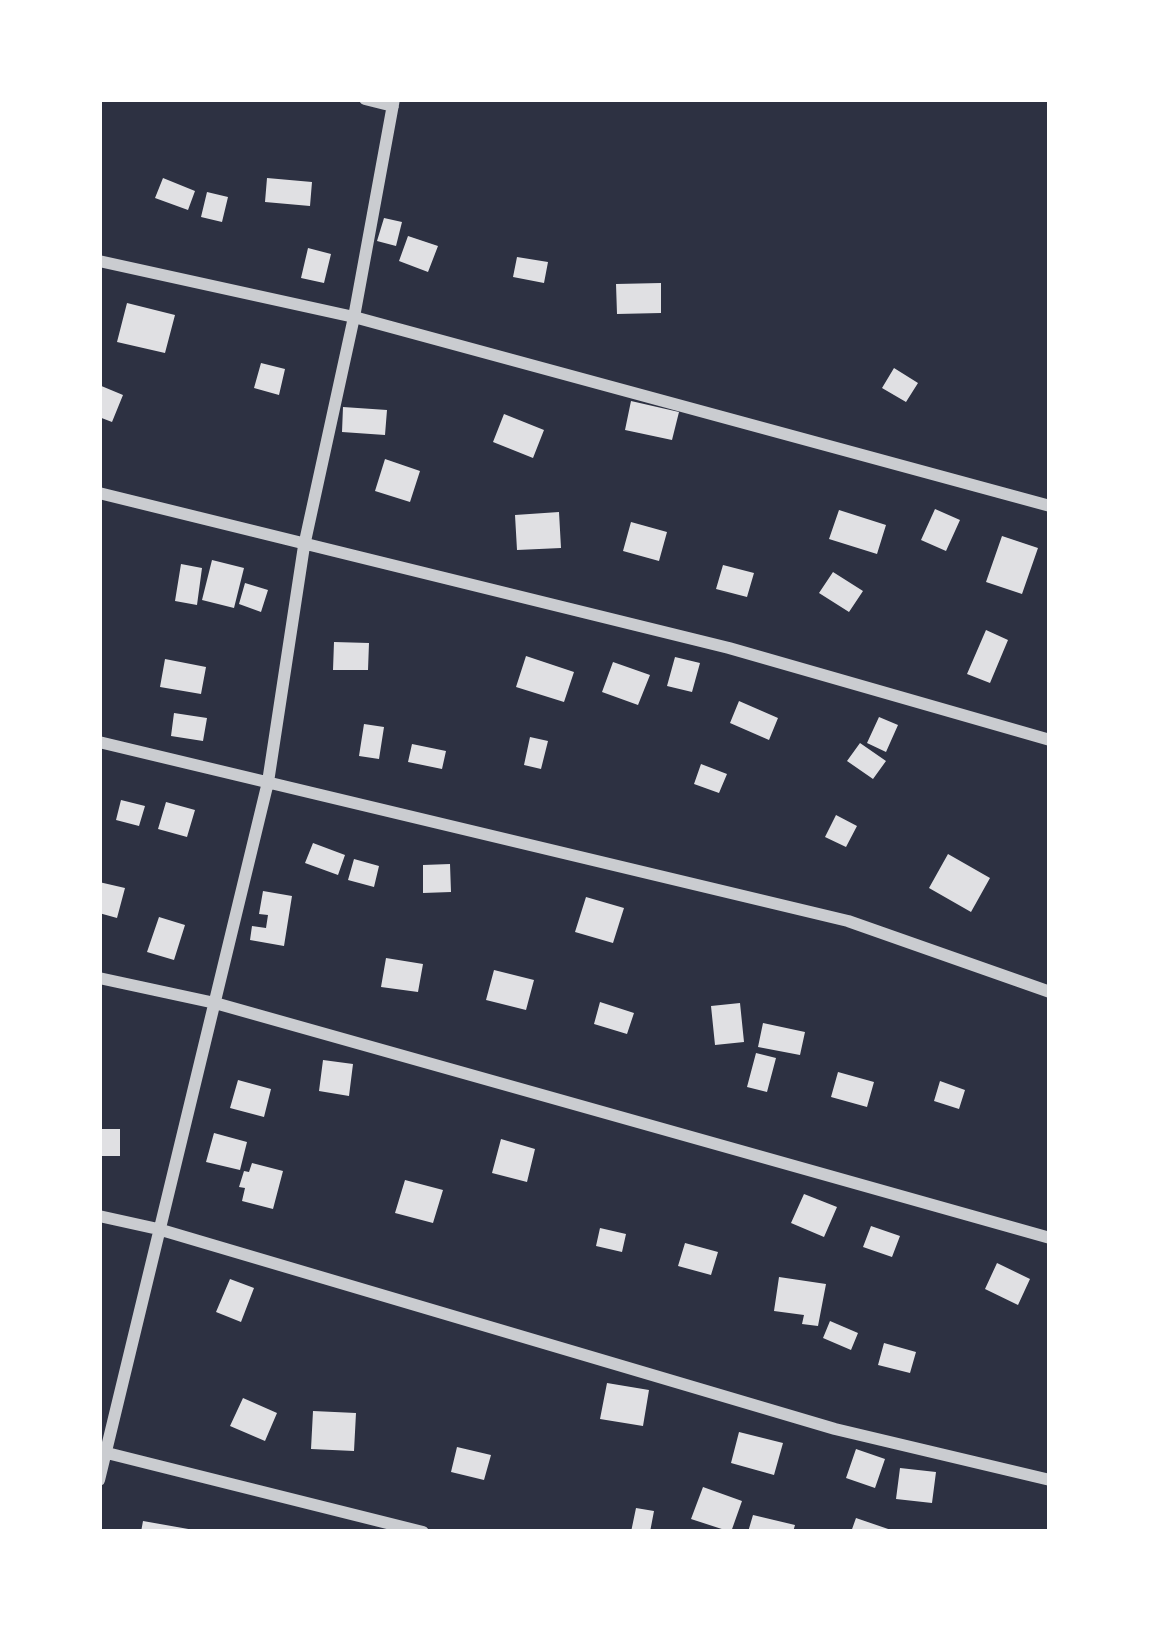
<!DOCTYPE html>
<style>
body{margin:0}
#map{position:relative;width:1149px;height:1631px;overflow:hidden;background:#2d3142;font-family:Inter,sans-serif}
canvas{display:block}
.frame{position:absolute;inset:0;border:102px solid #fff;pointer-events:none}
</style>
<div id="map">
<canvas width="1149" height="1631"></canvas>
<div class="frame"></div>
</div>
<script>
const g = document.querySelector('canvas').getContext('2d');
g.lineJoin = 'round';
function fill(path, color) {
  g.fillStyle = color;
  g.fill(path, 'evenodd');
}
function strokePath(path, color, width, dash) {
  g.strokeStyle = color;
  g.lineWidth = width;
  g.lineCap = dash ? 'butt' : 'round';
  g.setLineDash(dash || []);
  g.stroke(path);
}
const building = new Path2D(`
 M163 178 195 191 188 210 155 198Z
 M267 178 312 182 310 206 265 202Z
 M207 192 228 197 222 222 201 217Z
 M384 218 402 222 396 246 377 241Z
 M408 236 438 246 428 272 399 261Z
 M308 248 331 254 324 283 301 278Z
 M517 257 548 262 544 283 513 277Z
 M661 283V313L617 314 616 284Z
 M127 303 175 315 165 353 117 342Z
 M261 363 285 369 279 395 254 388Z
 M894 368 918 383 906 402 882 388Z
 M99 385 123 395 112 422 99 417Z
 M631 401 679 412 672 440 625 430Z
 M343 407 387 410 385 435 342 432Z
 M504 414 544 430 533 458 493 442Z
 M385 459 420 471 410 502 375 491Z
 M935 509 960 520 946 551 921 540Z
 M839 510 886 525 877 554 829 539Z
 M559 512 561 548 517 550 515 515Z
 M631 522 667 532 659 561 623 551Z
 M1002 536 1038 548 1022 594 986 582Z
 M212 560 244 568 234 608 202 600Z
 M181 564 202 568 197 605 175 601Z
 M723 565 754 573 747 597 716 589Z
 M833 572 863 591 849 612 819 593Z
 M245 583 268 590 261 612 239 604Z
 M986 630 1008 640 990 683 967 674Z
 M334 642 369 643 368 670H333Z
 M526 656 574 672 564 702 516 687Z
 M675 657 700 663 692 692 667 686Z
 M165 659 206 667 201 694 160 687Z
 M613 662 650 675 638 705 602 692Z
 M739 701 778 718 769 740 730 723Z
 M174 713 207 718 203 741 171 736Z
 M879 717 898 725 886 752 867 743Z
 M364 724 384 727 379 759 359 756Z
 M530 737 548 741 541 769 524 765Z
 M860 743 886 761 873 779 847 761Z
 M412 744 446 751 442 769 408 762Z
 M701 764 727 774 719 793 694 784Z
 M121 800 145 806 139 826 116 820Z
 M166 802 195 810 187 837 158 829Z
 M836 815 857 826 846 847 825 837Z
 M313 843 345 855 338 875 305 863Z
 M948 854 990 878 971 912 929 888Z
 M354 859 379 866 374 887 348 880Z
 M450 864 451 892 423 893V865Z
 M99 882 125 888 117 918 99 913Z
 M263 891 292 896 284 946 250 940 252 926 266 928 268 915 259 914Z
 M586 897 624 908 613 943 575 932Z
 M159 917 185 925 174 960 147 952Z
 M386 958 423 964 418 992 381 987Z
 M494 970 534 980 526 1010 486 1000Z
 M600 1002 634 1013 627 1034 594 1024Z
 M740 1003 744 1042 715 1045 711 1006Z
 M763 1023 805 1032 800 1055 758 1047Z
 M756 1053 776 1058 767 1092 747 1087Z
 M323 1060 353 1064 349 1096 319 1091Z
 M838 1072 874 1082 867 1107 831 1097Z
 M238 1080 271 1089 264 1117 230 1108Z
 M940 1081 965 1090 959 1109 934 1101Z
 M99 1129H120V1156H99Z
 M214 1133 247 1142 240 1170 206 1162Z
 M501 1139 535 1149 527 1182 492 1173Z
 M252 1163 283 1171 273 1209 242 1201 245 1188 239 1187 244 1171 249 1172Z
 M405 1180 443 1190 433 1223 395 1213Z
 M804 1194 837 1207 824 1237 791 1223Z
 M871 1226 900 1236 892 1257 863 1247Z
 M600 1228 626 1234 622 1252 596 1246Z
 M685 1243 718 1252 711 1275 678 1266Z
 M997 1263 1030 1279 1018 1305 985 1289Z
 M779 1277 826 1284 818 1326 802 1324 804 1315 774 1311Z
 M230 1279 254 1288 241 1322 216 1312Z
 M830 1321 858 1333 851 1350 823 1338Z
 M884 1343 916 1352 910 1373 878 1365Z
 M607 1383 649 1390 643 1426 600 1419Z
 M243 1398 277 1413 265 1441 230 1426Z
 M313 1411 356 1413 354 1451 311 1449Z
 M739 1432 783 1443 774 1475 731 1463Z
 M457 1447 491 1455 484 1480 451 1472Z
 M856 1449 885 1459 875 1488 846 1478Z
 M900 1468 936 1472 932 1503 896 1499Z
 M703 1487 742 1501 731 1532 691 1519Z
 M636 1508 654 1511 650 1532H631Z
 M753 1515 795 1525 793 1532H748Z
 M856 1518 894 1531V1532H851Z
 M143 1521 194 1530 193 1532H141Z`);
const minor = new Path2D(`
 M365 99 393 106
 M99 261 354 317 1050 506
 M99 493 729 648 1050 740
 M99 742 848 921 1050 992
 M99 978 215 1003 1050 1238
 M99 1216 158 1229 835 1429 1050 1480
 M99 1451 423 1532
 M99 1480 268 782 304 546 354 317 394 99`);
fill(building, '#e0e0e3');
strokePath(minor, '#caccd0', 12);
</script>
